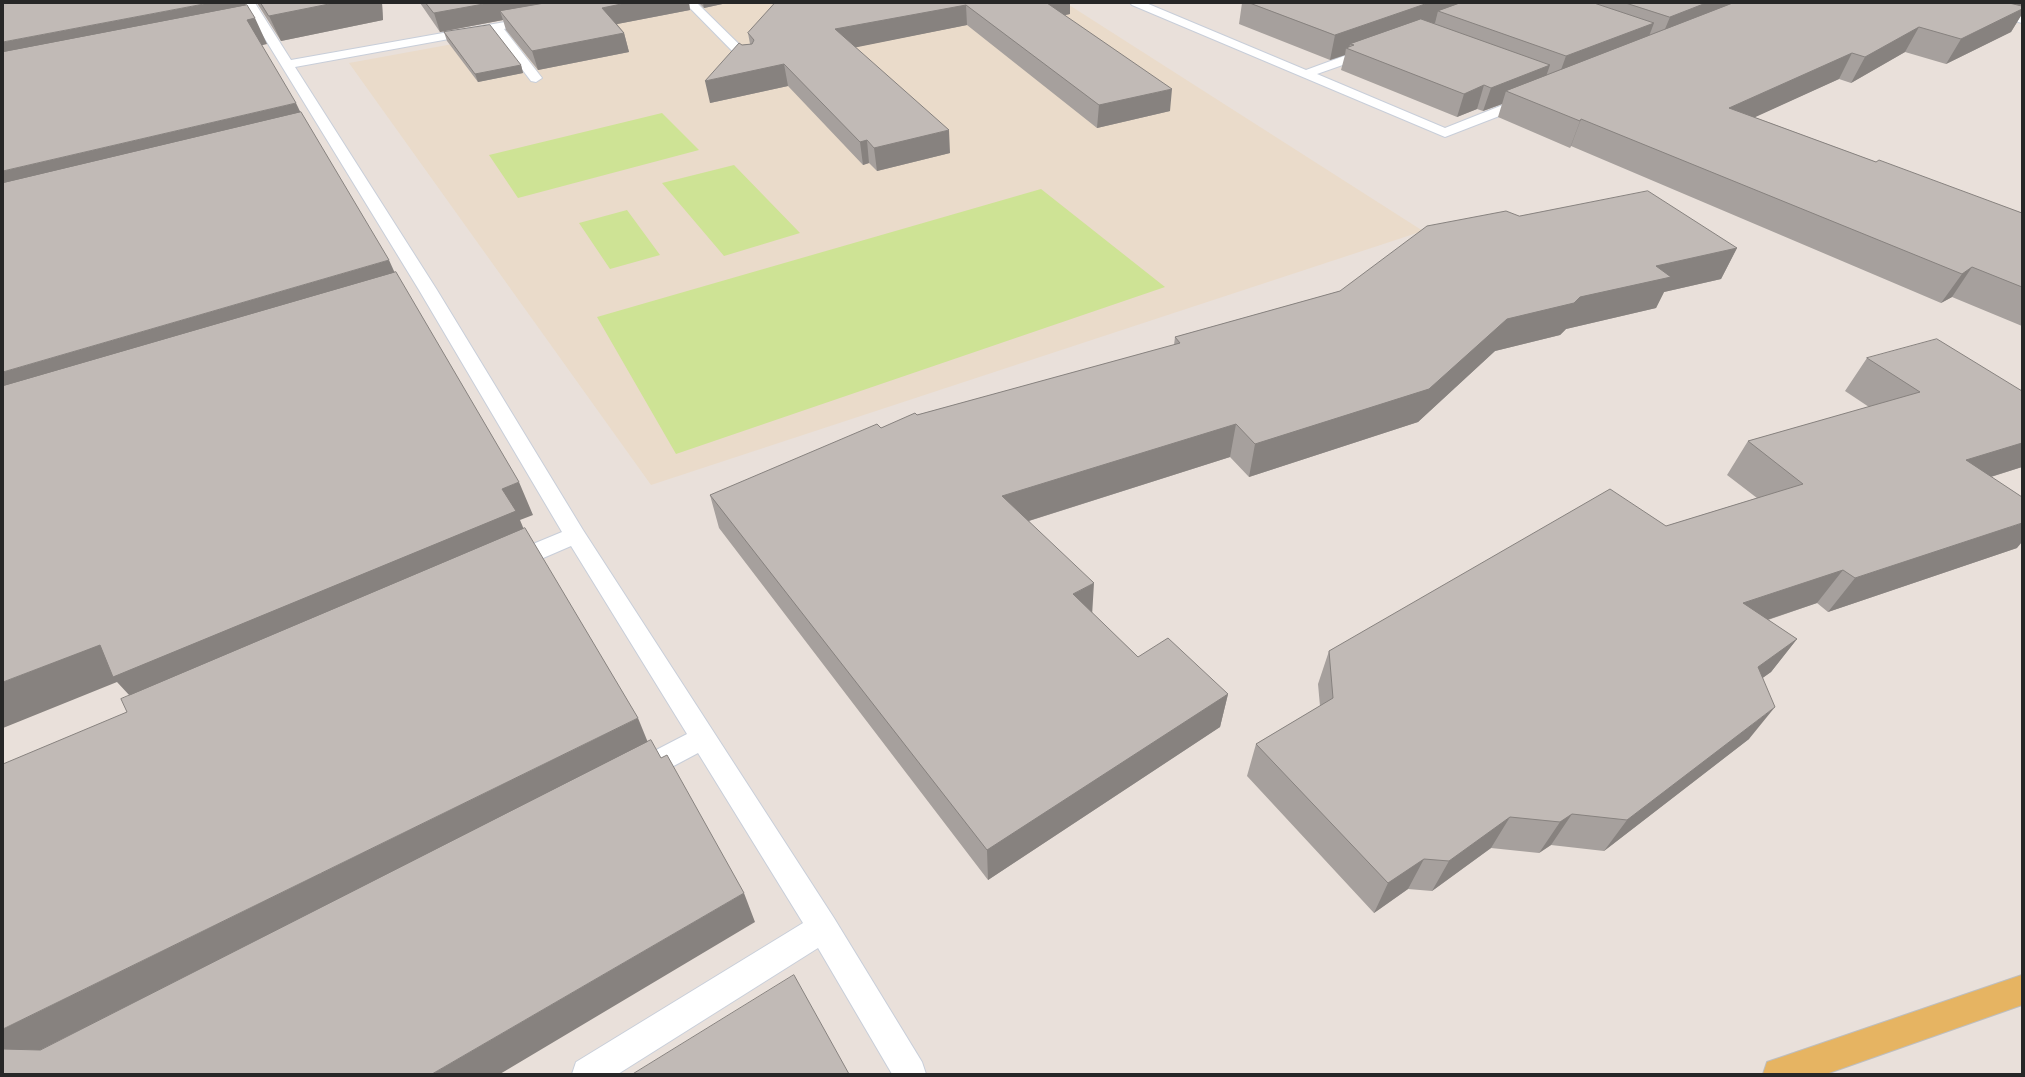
<!DOCTYPE html>
<style>
body{margin:0}
#map{position:relative;width:2025px;height:1077px;overflow:hidden;background:#e9e0da;font-family:"Noto Sans",sans-serif}
canvas{display:block}
.frame{position:absolute;inset:0;border:4px solid #272727;pointer-events:none}
</style>
<div id="map">
<canvas width="2025" height="1077"></canvas>
<div class="frame"></div>
</div>
<script>
const g = document.querySelector('canvas').getContext('2d');
g.lineJoin = 'round';
function fill(path, color) {
  g.fillStyle = color;
  g.fill(path, 'evenodd');
}
function strokePath(path, color, width, dash) {
  g.strokeStyle = color;
  g.lineWidth = width;
  g.lineCap = dash ? 'butt' : 'round';
  g.setLineDash(dash || []);
  g.stroke(path);
}
const education = new Path2D(`
 M677 3H1066L1423 231 651 485 349 63Z`);
const pitch = new Path2D(`
 M662 113 699 150 518 198 489 155Z
 M734 165 800 233 724 256 662 183Z
 M1041 189 1165 287 676 454 597 317Z
 M627 210 660 255 610 269 579 223Z`);
const minor = new Path2D(`
 M243 3H255L291 60 533 17 539 20 537 22 504 29 542 78 536 82 531 81 493 31 295 67 437 290 583 530 834 918 922 1062 926 1074H892L818 948 618 1074H572L576 1062 803 923 698 753 651 778 642 781 633 778 629 770 633 762 687 734 571 546 520 568 512 570 504 568 501 562 504 556 562 532 419 290Z
 M685 3H697L754 59 756 62 754 65H746Z
 M1130 3H1146L1306 70 1366 48H1374L1376 51 1374 54 1317 74 1445 128 1523 97H1533L1535 100 1533 103 1445 137 1132 5Z
 M1953 3H1972L2022 16V23L1955 5Z`);
const major = new Path2D(`
 M2022 975V1005L1826 1074H1763L1767 1062 1779 1058Z`);
const wall = new Path2D(`
 M257 3H382L383 20 281 41Z
 M420 3H689L690 10 617 24 624 33 629 52 538 70 506 30 503 20 440 32Z
 M699 3H727L704 8Z
 M775 3H1070V14L1065 15 1170 111 1097 128 967 25 855 47 950 153 877 171 869 163 863 165 788 86 710 103 742 45 750 44 748 33Z
 M1242 3H2022V4L2019 6H2022V14L2011 32 1946 64 1905 52 1851 83 1839 79 1754 117 1876 162 2022 213V326L1952 297 1941 303 1571 146 1570 148 1498 117 1502 104 1483 111 1477 109 1457 117 1341 70 1345 55 1330 60 1239 24Z
 M444 32 521 65 523 73 478 82 447 41Z
 M1519 216 1737 248 1721 279 1664 292 1656 308 1566 329 1560 335 1495 351 1418 422 1249 477 1230 457 1029 521 1092 613 1138 657 1228 694 1220 727 988 880 719 528 710 495 881 428 917 415 1174 345 1175 337 1340 291Z
 M1867 358 2022 391V467L1991 477 2017 548 1828 612 1817 603 1768 620 1797 639 1771 672 1762 678 1749 739 1604 851 1551 845 1539 853 1491 848 1432 891 1408 889 1374 913 1247 776 1256 744 1320 706 1318 684 1329 651 1666 526 1757 498 1727 475 1748 441 1869 407 1845 391Z`);
const shadedWall = new Path2D(`
 M209 3H245L252 19 255 18 267 44 259 46 3 72V42Z
 M334 3H382L383 20 281 41 269 16Z
 M489 3H599L500 11 503 20 440 32 434 13Z
 M626 3H689L690 10 607 26 602 8Z
 M703 3H727L704 8Z
 M1041 3H1070V14L1041 20Z
 M1428 3H1490L1438 11 1435 23 1355 51 1354 45 1350 44 1349 49 1346 48 1345 55 1330 60 1335 35Z
 M1706 3H1755L1660 41 1670 17Z
 M2015 3H2022V4L2010 11Z
 M966 5 967 25 838 51 835 29Z
 M2022 9V14L2011 32 1946 64 1961 39Z
 M1654 23 1645 47 1557 81 1566 56Z
 M1919 27 1905 52 1851 83 1865 57Z
 M624 33 629 52 538 70 532 51Z
 M1852 53 1839 79 1716 135 1729 108Z
 M784 64 788 86 710 103 705 81Z
 M521 65 523 73 478 82 475 74Z
 M1550 65 1542 88 1506 91 1502 104 1483 111 1491 88Z
 M1484 85 1477 109 1457 117 1464 94Z
 M1172 89 1170 111 1097 128 1099 105Z
 M296 103 309 130 3 205V171Z
 M1581 119 1571 146 1570 148 1580 121Z
 M949 130 950 153 877 171 874 148Z
 M867 140 869 163 863 165 860 142Z
 M1737 248 1721 279 1664 292 1656 308 1566 329 1560 335 1495 351 1418 422 1249 477 1255 444 1507 319 1580 297 1656 266Z
 M389 260 403 291 3 411V372Z
 M1972 267 1952 297 1941 303 1962 274Z
 M1236 424 1230 457 1003 529 1002 496Z
 M2022 443V467L1939 493 1966 460Z
 M519 482 533 515 520 520 530 544 143 710 117 682 3 728V682Z
 M2022 523V542L2017 548 1828 612 1855 578Z
 M1843 570 1817 603 1719 636 1743 603Z
 M1094 583 1092 616 1073 594Z
 M1797 639 1771 672 1732 700 1758 667Z
 M1228 694 1220 727 988 880 987 850Z
 M1775 707 1749 739 1604 851 1627 820Z
 M638 718 651 750 35 1061 3 1059V1029Z
 M1572 814 1551 845 1539 853 1560 822Z
 M1510 817 1491 848 1432 891 1449 861Z
 M1424 859 1408 889 1374 913 1388 883Z
 M744 893 755 922 500 1074H432Z`);
const building = new Path2D(`
 M9 3H209L3 42V4Z
 M261 3H334L269 16Z
 M426 3H489L434 13Z
 M545 3H626L602 8 624 33 532 51 500 11Z
 M775 3H1047L1172 89 1099 105 966 5 835 29 949 130 874 148 867 140 860 142 784 64 705 81 739 43 742 45 752 44 754 40 748 33Z
 M1250 3H1428L1335 35Z
 M1460 3H1594L1654 23 1566 56 1438 11Z
 M1626 3H1706L1670 17Z
 M1733 3H2009L2022 6V9L1961 39 1919 27 1865 57 1852 53 1729 108 1876 162 1879 160 2022 213V287L1972 267 1962 274 1581 119 1580 121 1506 91Z
 M247 5 255 18 247 20 296 103 3 171V52Z
 M1421 19 1550 65 1491 88 1484 85 1464 94 1346 48 1354 45 1350 44Z
 M490 25 521 65 475 74 444 32Z
 M301 112 389 260 3 372V183Z
 M1648 191 1737 248 1656 266 1671 277 1580 297 1574 303 1507 319 1429 389 1255 444 1236 424 1002 496 1094 583 1073 594 1138 657 1168 638 1228 694 987 850 710 495 877 424 881 428 915 413 917 415 1180 343 1175 337 1340 291 1427 226 1506 211 1519 216Z
 M396 272 519 482 502 489 516 511 113 677 100 645 3 682V386Z
 M1937 339 2022 391V443L1966 460 2022 497V523L1855 578 1843 570 1743 603 1797 639 1758 667 1775 707 1627 820 1572 814 1560 822 1510 817 1449 861 1424 859 1388 883 1256 744 1333 698 1329 651 1610 489 1666 526 1803 484 1748 441 1920 392 1867 358Z
 M525 528 638 718 3 1029V764L127 712 121 699Z
 M651 740 661 758 667 755 744 893 432 1074H3V1049L40 1050Z
 M794 975 849 1074H633Z`);
fill(education, '#eadbca');
fill(pitch, '#cee395');
strokePath(minor, '#c8ced9', 2);
strokePath(major, '#bebebe', 2);
fill(minor, '#fff');
fill(major, '#e6b462');
fill(wall, '#a6a09d');
fill(shadedWall, '#87827f');
fill(building, '#c1bab6');
strokePath(building, '#87827f', 1);
</script>
